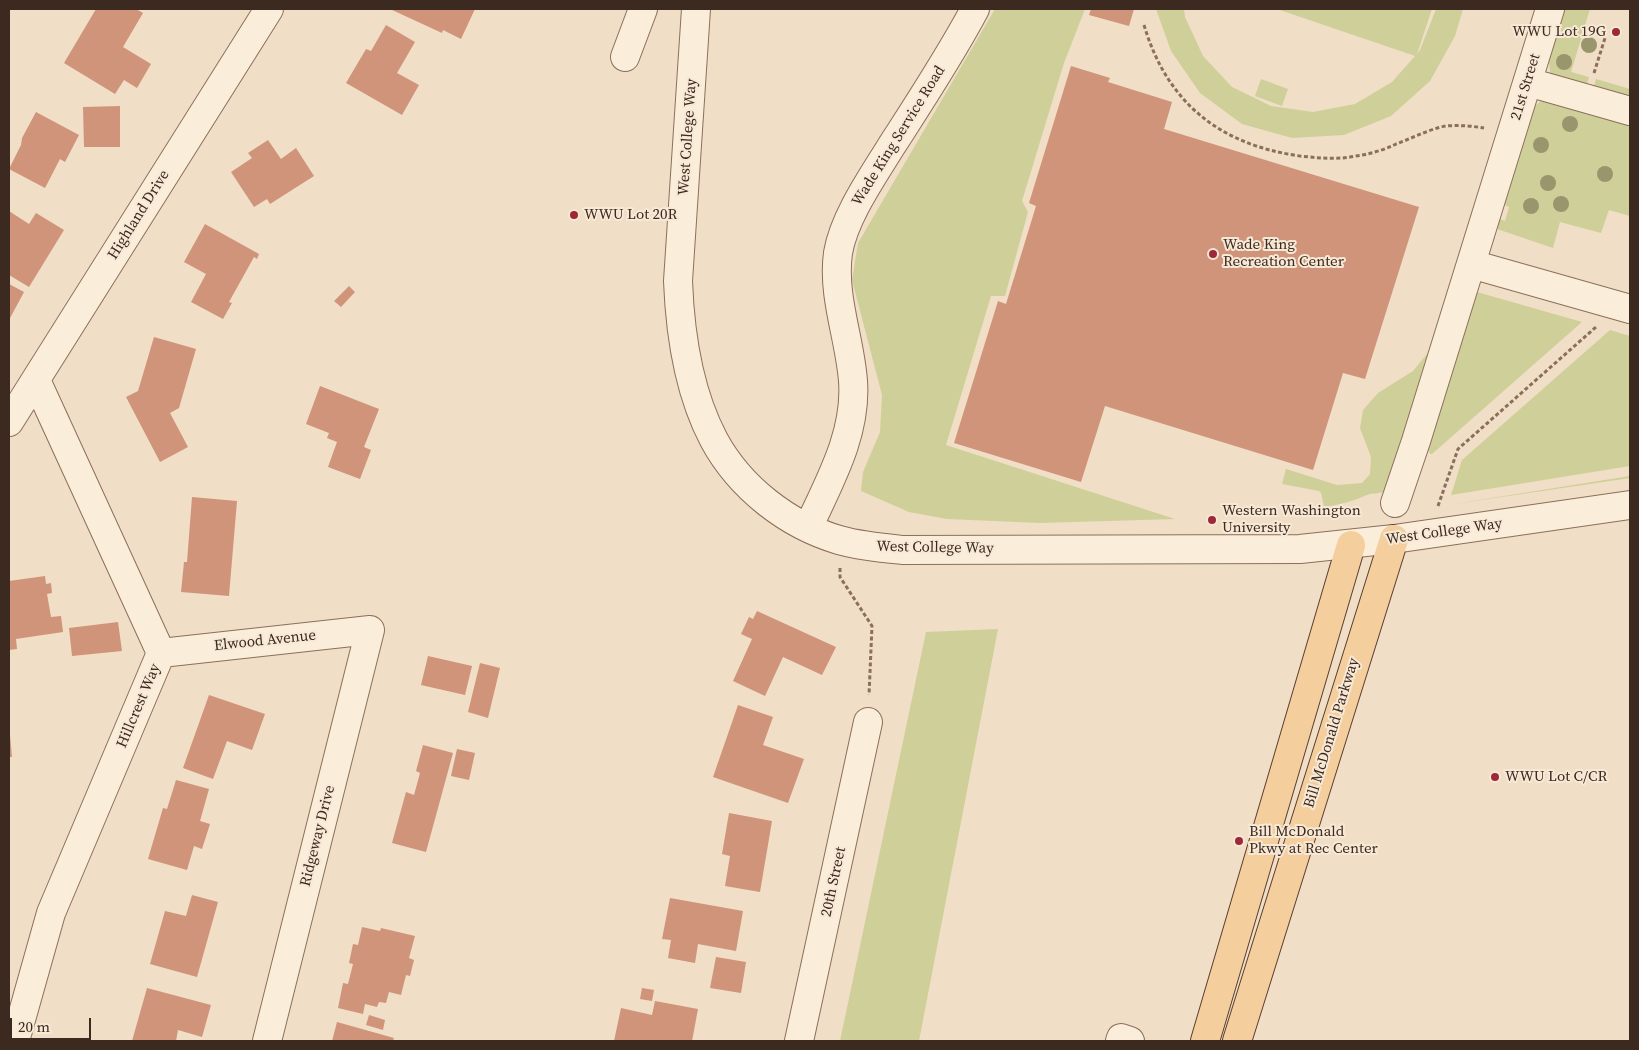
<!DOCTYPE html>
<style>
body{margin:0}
#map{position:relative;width:1639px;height:1050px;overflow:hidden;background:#f0dec6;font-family:"Source Serif 4",serif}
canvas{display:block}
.frame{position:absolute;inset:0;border:10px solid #3c291f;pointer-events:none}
.scale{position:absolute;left:10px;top:1018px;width:81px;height:22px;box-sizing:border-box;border:2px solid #3c291f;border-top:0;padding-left:6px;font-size:15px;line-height:18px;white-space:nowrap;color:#3c291f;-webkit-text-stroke:4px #f7e9d6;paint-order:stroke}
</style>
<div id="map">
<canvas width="1639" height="1050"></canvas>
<div class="frame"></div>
<div class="scale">20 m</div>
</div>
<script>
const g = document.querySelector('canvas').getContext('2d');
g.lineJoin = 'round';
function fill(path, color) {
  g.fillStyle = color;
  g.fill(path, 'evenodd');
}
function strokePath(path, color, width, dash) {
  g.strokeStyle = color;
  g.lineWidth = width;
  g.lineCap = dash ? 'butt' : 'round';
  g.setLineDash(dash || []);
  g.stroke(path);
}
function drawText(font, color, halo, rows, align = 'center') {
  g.font = font + ' "Source Serif 4",serif';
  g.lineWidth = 4;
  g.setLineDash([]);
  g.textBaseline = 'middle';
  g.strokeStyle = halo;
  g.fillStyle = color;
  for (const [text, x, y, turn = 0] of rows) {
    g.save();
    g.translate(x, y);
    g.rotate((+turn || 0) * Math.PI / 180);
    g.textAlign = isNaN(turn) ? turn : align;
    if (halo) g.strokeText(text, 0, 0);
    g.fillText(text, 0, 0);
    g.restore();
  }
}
const green = new Path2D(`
 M995 9H1085L1064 63 1022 201 1028 212 1005 296H991L946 445 1175 519 1040 523 947 519 909 512 861 491 863 472 880 432 882 395 852 280 858 243Z
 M1156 9H1184L1185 17 1203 56 1232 87 1271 106 1313 112 1355 104 1392 82 1415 56 1277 9H1432L1417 54 1420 50 1436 9H1463L1455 36 1430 81 1391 116 1344 135 1292 138 1242 124 1200 93 1171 51Z
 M1565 9H1590L1571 72 1589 77 1585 91 1550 74 1549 61Z
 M1261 79 1288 89 1282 106 1255 96Z
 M1596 79 1630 89V104L1592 93Z
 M1543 99 1630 118V216L1609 210 1601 233 1560 222 1553 248 1497 229 1500 219 1505 221 1509 207 1504 205 1534 107Z
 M1477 292 1582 322 1432 454H1430L1428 450Z
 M1610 330 1630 336V466L1451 495 1462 460Z
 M1427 354H1431L1388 492C1382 493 1372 493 1367 495 1353 501 1339 505 1324 507L1321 493 1319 491 1282 484 1286 469 1337 485 1362 483 1370 474 1371 457 1360 428 1363 410 1378 393 1413 371Z
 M1630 476V478L1448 505Z
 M998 629 919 1041H840L926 632Z`);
const building = new Path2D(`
 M96 9H136L143 13 123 47 151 64 137 88 124 80 115 94 64 63Z
 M390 9H475L461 39 443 30 442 33Z
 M1091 9H1134L1129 26 1089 15Z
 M386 25 415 42 397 73 419 85 402 115 346 83 366 49 371 51Z
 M1071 66 1110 78 1108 82 1172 102 1164 129 1419 207 1365 379 1343 373 1313 470 1105 406 1081 482 954 443 998 301 1006 304 1036 206 1029 203Z
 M120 106V147H84L83 107Z
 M36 112 79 135 65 162 60 159 45 188 9 169 21 145 22 138Z
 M268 140 281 159 296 148 314 176 270 204 267 199 254 207 231 172 252 158 248 153Z
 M9 211 29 224 36 213 64 230 29 287 9 275Z
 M205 224 259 254 257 259 254 257 229 302 232 303 223 319 191 302 206 274 184 262Z
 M9 284 24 292 9 320Z
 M349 286 355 292 341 307 334 301Z
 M154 337 196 349 179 408 170 413 188 447 160 462 126 397 138 391Z
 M320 386 379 409 364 447 371 450 360 479 328 467 337 442 327 438 329 433 306 424Z
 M192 497 237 501 229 596 181 592 184 562H187Z
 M45 576 46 584 51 583 52 593 47 594 51 617 61 616 63 632 16 639 17 649 9 650V581Z
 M757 611 836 647 822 675 783 657 765 696 733 681 752 639 741 634 749 617 753 619Z
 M118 622 122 651 72 656 69 628Z
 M428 656 472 666 465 695 421 685Z
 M480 663 500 668 488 718 468 712Z
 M209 695 265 714 252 750 227 741 213 779 183 768Z
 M738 705 773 717 763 745 804 759 788 803 713 777Z
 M9 735H10L12 757H9Z
 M423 745 453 753 426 852 392 843 406 792 414 795 420 773 416 771Z
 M457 749 475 753 469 780 451 776Z
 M176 780 209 789 200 821 210 824 202 849 194 846 187 870 148 859 163 808 167 809Z
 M729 813 772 821 760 892 725 886 730 856 722 854Z
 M192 895 218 902 197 977 150 964 165 911 186 916Z
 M670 898 743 911 736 951 698 944 695 963 668 958 671 940 662 939Z
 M362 927 380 931 381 928 415 936 409 958 414 960 410 976 406 975 401 995 389 992 386 1003 379 1002 377 1007 365 1004 363 1014 338 1008 343 983 348 984 353 964 349 963 353 944 358 945Z
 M716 957 746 962 741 993 710 988Z
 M147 988 211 1005 202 1037 178 1030 176 1041H132Z
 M642 988 654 990 652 1001 640 999Z
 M655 1001 698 1009 692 1041H614L621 1008 652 1015Z
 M369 1015 385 1020 383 1030 366 1025Z
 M337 1022 394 1038 393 1041H332Z`);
const path = new Path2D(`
 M1144 25C1167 103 1220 145 1300 156 1319 158 1337 160 1356 156 1370 154 1384 150 1396 144 1413 138 1429 129 1446 126 1459 125 1472 126 1484 128
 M1594 73 1605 38
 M1438 506 1458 449 1596 327
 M840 568V577L872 626 869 695`);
const minor = new Path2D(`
 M696 9 678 281C680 333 689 393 714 440 740 488 788 525 839 540 860 546 882 548 903 550L1300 549 1394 539 1630 505
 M625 57 643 9
 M1528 82 1630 111
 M1471 264 1630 309
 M9 422 269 9
 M1395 503 1416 441 1550 9
 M808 528C829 482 857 434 853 381 850 339 832 296 838 253 844 217 873 176 892 145 921 100 950 56 975 9
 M161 653 370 630 267 1041
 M15 1041 51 913 161 653 36 380
 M799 1041 868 722
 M1120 1041 1121 1038 1130 1041`);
const major = new Path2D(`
 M1205 1041 1351 545
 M1237 1041 1394 539`);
const trees = [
 [1589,45],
 [1564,62],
 [1570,124],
 [1541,145],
 [1605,174],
 [1548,183],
 [1561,204],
 [1531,206]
];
const markers = [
 [1616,32,5,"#9d2837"],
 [574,215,5,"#9d2837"],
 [1213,254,5,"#9d2837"],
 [1212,520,5,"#9d2837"],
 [1495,777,5,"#9d2837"],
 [1239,841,5,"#9d2837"]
];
const poiNames = [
 ["WWU Lot 19G",1606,32,"right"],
 ["WWU Lot 20R",584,215],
 ["Wade King",1223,245],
 ["Recreation Center",1223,262],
 ["Western Washington",1222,511],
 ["University",1222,528],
 ["WWU Lot C/CR",1505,777],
 ["Bill McDonald",1249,832],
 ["Pkwy at Rec Center",1249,849]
];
const streetNames = [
 ["21st Street",1526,87,-73],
 ["Wade King Service Road",899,136,-58],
 ["West College Way",688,137,-86],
 ["Highland Drive",139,215,-58],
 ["West College Way",1444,532,-8],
 ["West College Way",935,548,1],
 ["Elwood Avenue",265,641,-6],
 ["Hillcrest Way",139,706,-67],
 ["Bill McDonald Parkway",1332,733,-73],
 ["Ridgeway Drive",318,836,-76],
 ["20th Street",834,882,-78]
];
fill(green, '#cfcf99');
fill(building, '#cf947a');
strokePath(minor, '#8c6f5b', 30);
strokePath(major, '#5a3e2f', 30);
strokePath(path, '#8c6f5b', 3, [4, 2.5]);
strokePath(minor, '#faedda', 28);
strokePath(major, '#f4cf9d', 28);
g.fillStyle = '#99956d';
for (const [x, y] of trees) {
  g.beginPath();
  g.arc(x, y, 8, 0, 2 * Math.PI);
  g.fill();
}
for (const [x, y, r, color] of markers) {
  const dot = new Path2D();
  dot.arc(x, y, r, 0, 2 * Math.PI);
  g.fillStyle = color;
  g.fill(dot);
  strokePath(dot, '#f7e9d6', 2);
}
drawText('15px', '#3c291f', '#f7e9d6', poiNames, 'left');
drawText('15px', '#3c291f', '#f7e9d6', streetNames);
</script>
